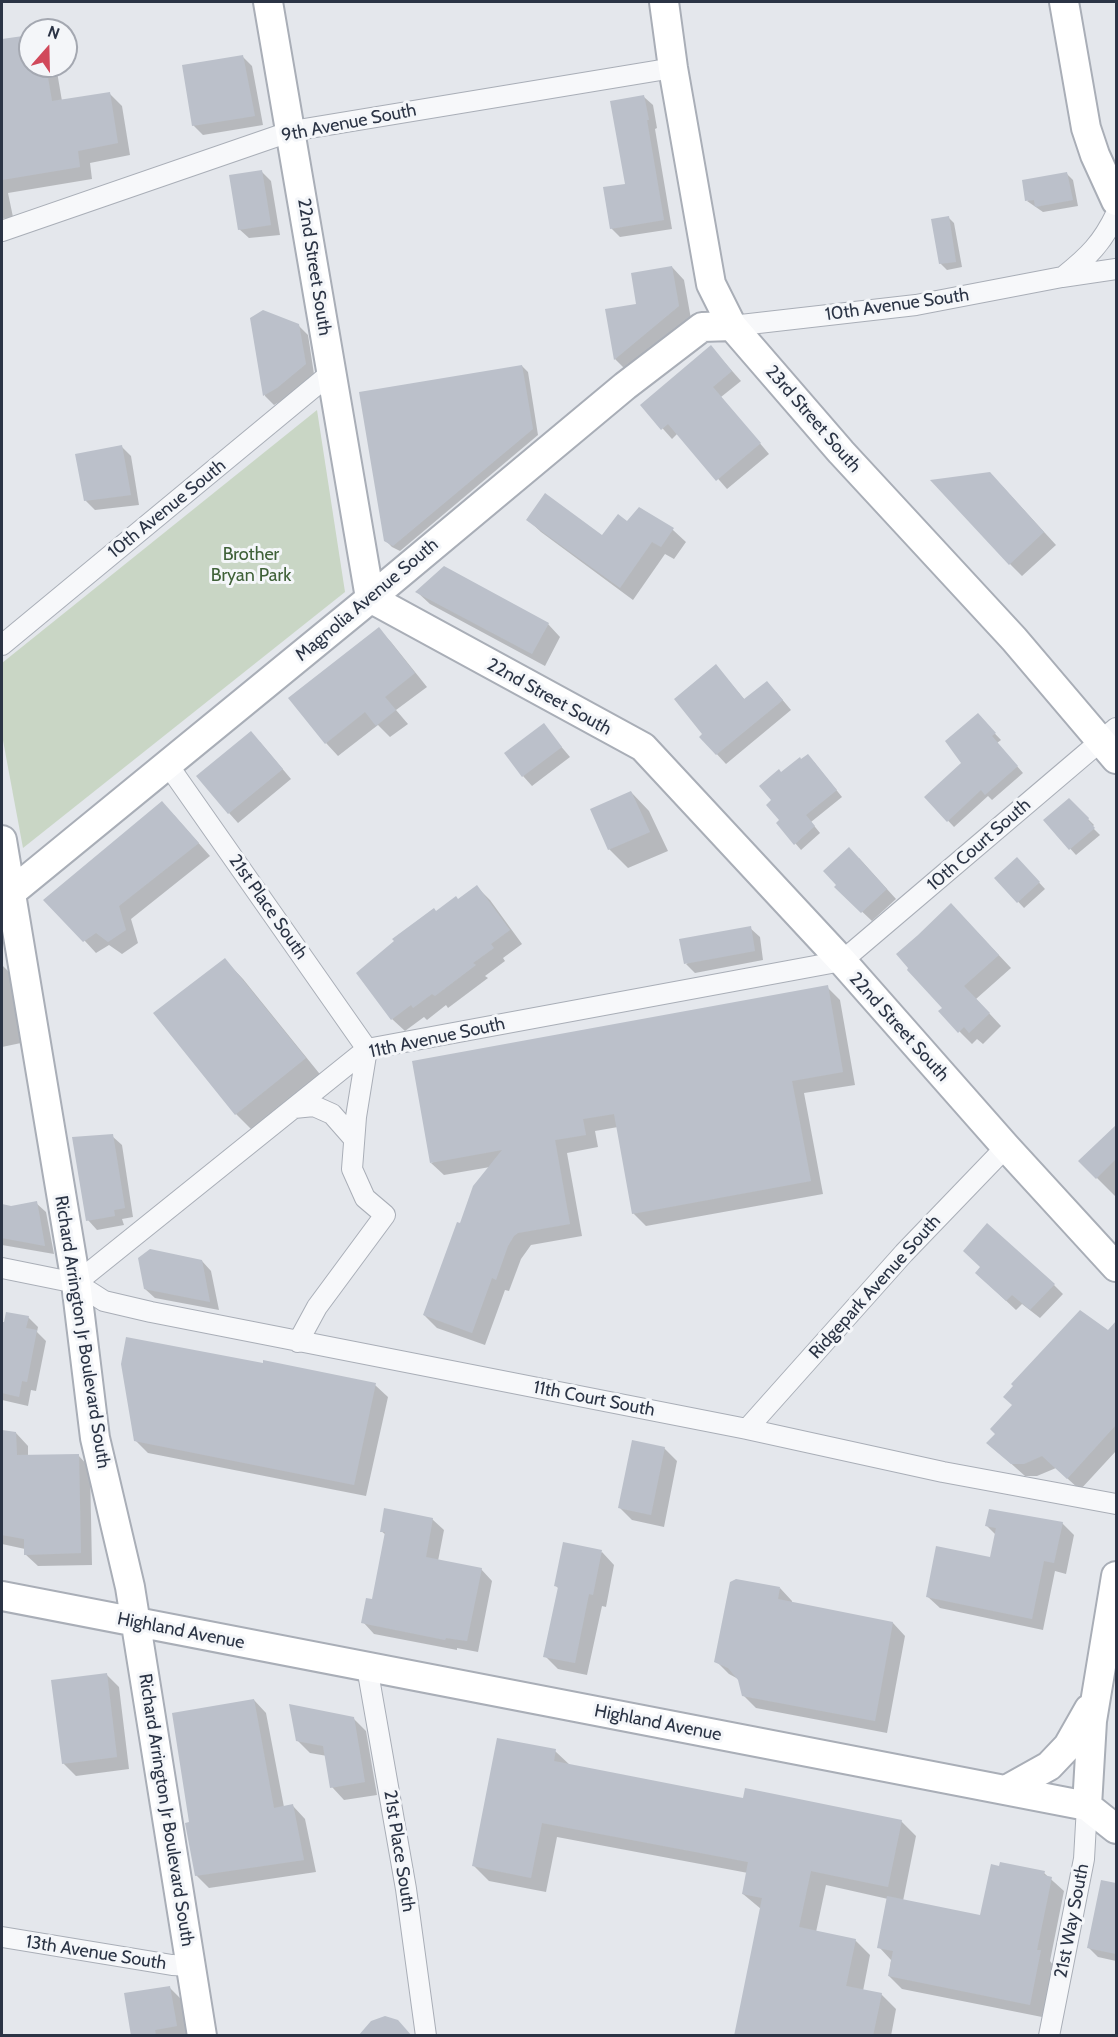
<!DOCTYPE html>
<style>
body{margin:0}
#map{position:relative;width:1118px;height:2037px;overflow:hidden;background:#e4e7ec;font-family:Cabin,sans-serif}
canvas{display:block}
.frame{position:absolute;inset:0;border:3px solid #2b3445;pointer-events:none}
.north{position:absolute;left:18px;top:18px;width:60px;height:60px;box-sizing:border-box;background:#f4f6f9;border:2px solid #a4a8b1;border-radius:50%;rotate:20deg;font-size:16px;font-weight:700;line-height:24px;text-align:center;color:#2b3445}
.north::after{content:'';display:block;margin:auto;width:21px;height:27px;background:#d1495b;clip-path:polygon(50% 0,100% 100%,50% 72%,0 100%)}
</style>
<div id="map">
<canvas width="1118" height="2037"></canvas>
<div class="frame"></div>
<div class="north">N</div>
</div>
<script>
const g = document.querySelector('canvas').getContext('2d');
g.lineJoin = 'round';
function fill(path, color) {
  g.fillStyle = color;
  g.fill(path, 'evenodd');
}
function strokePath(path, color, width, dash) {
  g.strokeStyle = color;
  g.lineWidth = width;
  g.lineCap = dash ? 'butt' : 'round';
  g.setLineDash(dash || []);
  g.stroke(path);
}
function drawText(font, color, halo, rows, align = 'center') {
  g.font = font + ' Cabin,sans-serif';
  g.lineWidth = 6;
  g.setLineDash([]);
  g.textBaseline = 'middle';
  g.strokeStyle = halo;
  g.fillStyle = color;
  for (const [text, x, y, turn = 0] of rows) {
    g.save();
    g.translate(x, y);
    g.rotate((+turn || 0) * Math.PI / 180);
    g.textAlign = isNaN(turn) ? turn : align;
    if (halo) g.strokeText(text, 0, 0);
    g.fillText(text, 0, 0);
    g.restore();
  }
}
const green = new Path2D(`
 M317 410 345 592 23 848 2 735V663Z`);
const shadow = new Path2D(`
 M30 36V66H56L62 101 109 93 122 106 130 155 90 163 92 179 8 193 13 217 2 219V40Z
 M242 56 252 66 263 125 203 135 193 125Z
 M644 97 653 105 657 128 655 129 672 229 620 237 611 228 626 185Z
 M262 172 271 181 280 235 249 238 239 229Z
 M1067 174 1073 180 1078 206 1043 212 1027 201Z
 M948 217 954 223 962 267 947 270 940 263Z
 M672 267 684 280 691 319 628 372 615 359 607 310 638 305Z
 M251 318 298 325 308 335 314 374 286 398 274 405 265 396Z
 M711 347 741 381 721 397 769 454 727 489 678 433 672 439 642 405Z
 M522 366 528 372 538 435 400 551 392 547 385 540Z
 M121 446 131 456 139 505 95 510 85 500Z
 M1003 487 1056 545 1022 576 1010 564Z
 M640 508 673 530 686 542 674 559 665 554 633 600 541 532 528 520 602 537 628 523Z
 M417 592 548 624 560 637 545 666 430 604Z
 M378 629 391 642 427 687 396 710 408 724 390 737 378 725 338 756 326 743Z
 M716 666 745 700 776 692 791 710 726 764 701 737 704 734Z
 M983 721 1001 740 997 743 1023 773 992 800 988 796 954 827 926 797 963 763Z
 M543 725 570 757 532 786 523 776Z
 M260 742 291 779 238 823 229 813Z
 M814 762 842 797 811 822 820 833 801 850 778 823 781 820 774 800 781 774Z
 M631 792 649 811 668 851 628 868 609 849Z
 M1069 800 1094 825 1092 827 1100 835 1076 855 1045 821Z
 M174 815 210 856 131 919 138 943 122 954 109 945 96 953 84 940Z
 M859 858 896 899 872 921 836 887Z
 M1023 865 1045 889 1024 908 996 878Z
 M477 887 490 900 522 944 503 958 505 961 485 976 488 978 448 1008 446 1005 427 1020 424 1017 405 1031 392 1019 437 912 458 901Z
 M964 918 1011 968 976 999 1001 1026 983 1044 977 1039 972 1044 960 1032 940 1011 944 1008 910 969Z
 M750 928 760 937 763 960 695 973 686 964Z
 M225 960 243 979 323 1078 255 1133 236 1114Z
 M2 965 12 975 21 1043 2 1047Z
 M827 987 840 1000 855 1085 804 1093 823 1194 646 1226 633 1213 618 1127 595 1131 598 1147 567 1153 582 1236 531 1245 521 1259 509 1291 505 1290 485 1345 437 1328 424 1315 461 1225 490 1167 444 1175 431 1163Z
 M1116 1127V1197L1080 1161Z
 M112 1136 122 1145 133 1217 122 1219 124 1225 97 1230 88 1220Z
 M36 1203 46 1212 54 1254 2 1245V1205L11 1207Z
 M202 1261 211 1271 219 1310 155 1298 145 1289Z
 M986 1282 1054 1285 1063 1294 1040 1318 1022 1304 1016 1310Z
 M28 1317 38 1327 37 1332 46 1341 36 1391 31 1390 28 1406 2 1400V1323L6 1324Z
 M1116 1323V1451L1080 1490 1056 1468 1037 1476H1025L988 1443Z
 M375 1385 388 1397 366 1496 148 1453 135 1440Z
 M2 1431 16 1433 28 1446V1456L78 1455 90 1468 92 1565 38 1566 25 1554V1549L2 1544Z
 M664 1448 677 1461 664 1527 632 1520 620 1508Z
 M432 1519 444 1530 438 1561 481 1569 492 1581 478 1652 457 1648V1650L374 1634 363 1622 373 1601 386 1535 381 1531Z
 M1062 1523 1074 1535 1066 1574 1055 1571 1043 1630 940 1608 928 1597 991 1559 996 1535 987 1526Z
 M602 1552 614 1565 606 1607 602 1606 587 1675 558 1669 545 1656 559 1589 555 1585Z
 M780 1588 792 1601V1603L893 1623 905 1636 887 1733 756 1708 743 1695 740 1680 729 1674 716 1661Z
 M106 1674 119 1687 129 1769 76 1776 63 1763Z
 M254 1700 266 1713 284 1807 293 1806 305 1819 316 1872 209 1888 196 1875 191 1823Z
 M353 1718 366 1731 377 1795 344 1800 332 1787 327 1756 310 1753 297 1740Z
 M555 1751 571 1766 744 1800 901 1821 916 1836 903 1901 981 1917 1044 1873 1064 1891 1050 1961 1053 1965 1042 2017 902 1989 889 1976 891 1960 879 1947 888 1899 826 1885 816 1932 855 1940 870 1955 863 1991 881 1994 896 2009 891 2036H736L761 1909 743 1894 748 1873 557 1837 546 1892 489 1881 474 1866Z
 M1102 1882 1116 1884V1961L1098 1957 1089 1948Z
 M170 1988 183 2001 189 2036H133Z`);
const building = new Path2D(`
 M30 35V66H46L52 101 110 92 118 143 78 151 80 167 2 180V39Z
 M243 55 255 116 192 126 182 65Z
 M644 95 649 120H647L664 220 610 229 603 187 625 184 610 101Z
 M262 170 271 225 238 230 229 175Z
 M1067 172 1073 200 1035 207 1034 200 1025 201 1022 180Z
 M949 216 956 262 939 264 931 219Z
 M672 266 679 306 614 360 605 309 636 304 631 273Z
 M263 310 299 324 306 364 277 388 263 396 250 318Z
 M711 345 732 371 713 387 761 443 716 481 668 424 661 430 640 405Z
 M522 365 533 429 393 546 384 541 359 392Z
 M122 445 131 495 84 501 75 454Z
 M990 472 1044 532 1009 565 930 480Z
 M545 493 602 535 618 514 627 521 639 507 674 528 661 547 652 542 620 588 526 520Z
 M444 566 549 623 532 654 415 592Z
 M379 627 415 673 385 697 396 710 376 726 365 712 325 744 288 698Z
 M716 664 744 699 767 681 783 700 716 755 699 737 702 734 674 699Z
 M978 713 996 733 992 736 1018 766 985 795 981 790 947 822 924 797 961 763 945 741Z
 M544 723 562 747 522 777 504 753Z
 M251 731 283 769 228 814 196 776Z
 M808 754 837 790 806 815 815 826 794 845 776 823 779 820 766 805 771 800 759 786 779 769 781 772 800 757 801 759Z
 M631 791 650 832 608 850 590 809Z
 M1069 798 1089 818 1088 820 1095 828 1069 850 1043 820Z
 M162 801 199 843 119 906 126 930 108 942 96 933 83 942 43 900Z
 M849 847 887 889 861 913 834 887 836 885 823 871Z
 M1017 857 1040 882 1017 903 994 878Z
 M477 885 510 930 491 944 494 948 473 963 476 965 435 996 432 994 413 1008 411 1005 391 1020 356 973 394 941 392 939 434 908 436 911 456 896 458 899Z
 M951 903 999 955 964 986 990 1013 969 1033 964 1027 958 1033 938 1011 942 1008 907 970 908 968 896 954 918 935Z
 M751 926 755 951 684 964 679 939Z
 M225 958 306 1058 235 1115 153 1013Z
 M828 985 843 1072 792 1081 811 1181 632 1214 614 1114 583 1119 586 1135 555 1140 570 1224 518 1233 514 1236 508 1246 496 1280 492 1278 472 1333 423 1315 457 1222 460 1223 473 1186 502 1150 430 1163 412 1061Z
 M1116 1125V1159L1096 1179 1078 1161Z
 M113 1134 125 1208 114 1210 115 1216 86 1221 72 1137Z
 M37 1201 45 1246 2 1238V1204L11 1206Z
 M987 1223 1055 1284 1030 1310 1012 1295 1006 1301 975 1273 980 1267 963 1251Z
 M150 1249 202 1260 210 1302 144 1289 138 1258Z
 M1080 1310 1108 1330 1116 1321V1425L1067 1479 1042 1456 1024 1464H1011L986 1443 995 1434 990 1429 1012 1405 1003 1397 1013 1386 1011 1384Z
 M6 1312 29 1316 26 1328 37 1330 27 1382 22 1381 19 1397 2 1393V1322H4Z
 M126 1337 263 1363V1360L376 1383 354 1485 134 1441 121 1364Z
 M2 1430 16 1432 17 1455 79 1454 81 1553 24 1555V1539L2 1535Z
 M632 1440 665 1447 651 1515 618 1508Z
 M384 1508 433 1518 426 1557 482 1568 467 1641 446 1638 445 1640 361 1623 366 1598 372 1599 385 1532H380Z
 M989 1509 1063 1522 1054 1563 1044 1561 1032 1619 926 1597 936 1546 990 1557 996 1528 985 1526Z
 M563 1542 602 1550 593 1595 589 1594 575 1663 543 1657 558 1587 554 1586Z
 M736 1579 780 1587 778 1599 893 1622 875 1721 742 1696 738 1680 728 1668 714 1662 730 1582Z
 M107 1673 117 1757 62 1764 51 1680Z
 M254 1699 274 1808 293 1804 304 1860 195 1876 185 1823 189 1822 172 1713Z
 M289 1704 354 1717 365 1782 330 1788 323 1746 296 1741Z
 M497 1738 556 1749 554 1761 743 1798 745 1788 902 1820 888 1887 811 1871 799 1927 856 1939 846 1986 882 1993 873 2036H734L762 1898 742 1894 748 1862 542 1823 531 1878 472 1866Z
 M1000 1862 1045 1871 1044 1875 1052 1877 1037 1950H1041L1030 2005 888 1976 893 1951 877 1948 887 1896 980 1915 991 1864 999 1866Z
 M1101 1880 1116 1883V1954L1087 1948Z
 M170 1986 177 2026 155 2030 156 2036H131L124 1993Z
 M385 2016 398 2020 412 2036H358L371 2021Z`);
const street = new Path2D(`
 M2 231 292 131 673 68
 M1064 276C1089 256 1102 243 1116 214
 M732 326 916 305 1062 277 1116 269
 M2 645 331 373
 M168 765 367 1049
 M294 1108 314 1106 332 1114 354 1139
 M2 1268 76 1283 367 1049 842 961 1116 728
 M76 1283 104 1301 151 1312 747 1429 943 1472 1116 1504
 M298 1342 317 1307 385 1215 365 1198 352 1169 356 1117 367 1049
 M747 1429 904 1253 1006 1147
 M367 1667 406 1889 426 2036
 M2 1937 172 1965 191 1966
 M1049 2036 1084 1859 1087 1806`);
const secondary = new Path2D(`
 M268 2 370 598 643 747 842 961 1006 1147 1116 1267
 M664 2 673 68 711 284 732 326 841 452 1014 639 1116 759
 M1064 2 1086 128 1095 155 1116 201
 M2 840 76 1283 95 1438 130 1587 202 2036
 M2 900 360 607 625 386 702 327 732 326
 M2 1596 1087 1806 1116 1829
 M1006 1790 1049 1766 1068 1746 1089 1709
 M1087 1806 1092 1721 1116 1576`);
const streetNames = [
 ["9th Avenue South",349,123,-11],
 ["22nd Street South",314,267,81],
 ["10th Avenue South",897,305,-8],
 ["23rd Street South",813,419,49],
 ["10th Avenue South",167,509,-39],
 ["Magnolia Avenue South",367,600,-40],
 ["22nd Street South",549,697,29],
 ["10th Court South",979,845,-41],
 ["21st Place South",268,907,55],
 ["22nd Street South",899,1027,48],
 ["11th Avenue South",437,1038,-12],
 ["Ridgepark Avenue South",875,1287,-48],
 ["Richard Arrington Jr Boulevard South",82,1332,81],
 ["11th Court South",594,1399,11],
 ["Highland Avenue",181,1631,11],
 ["Highland Avenue",658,1723,11],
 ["Richard Arrington Jr Boulevard South",166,1810,81],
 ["21st Place South",399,1851,81],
 ["21st Way South",1072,1921,-79],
 ["13th Avenue South",96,1953,9]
];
const parkNames = [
 ["Brother",251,555],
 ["Bryan Park",251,576]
];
fill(green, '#c9d6c5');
fill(shadow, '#0003');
fill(building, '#bbc0ca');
strokePath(street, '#a9aeb7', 22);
strokePath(secondary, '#a9aeb7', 32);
strokePath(street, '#f7f8fa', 20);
strokePath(secondary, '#fff', 28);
drawText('18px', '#2b3445', '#f4f6f9', streetNames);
drawText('18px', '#3f6138', '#f4f6f9', parkNames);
</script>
